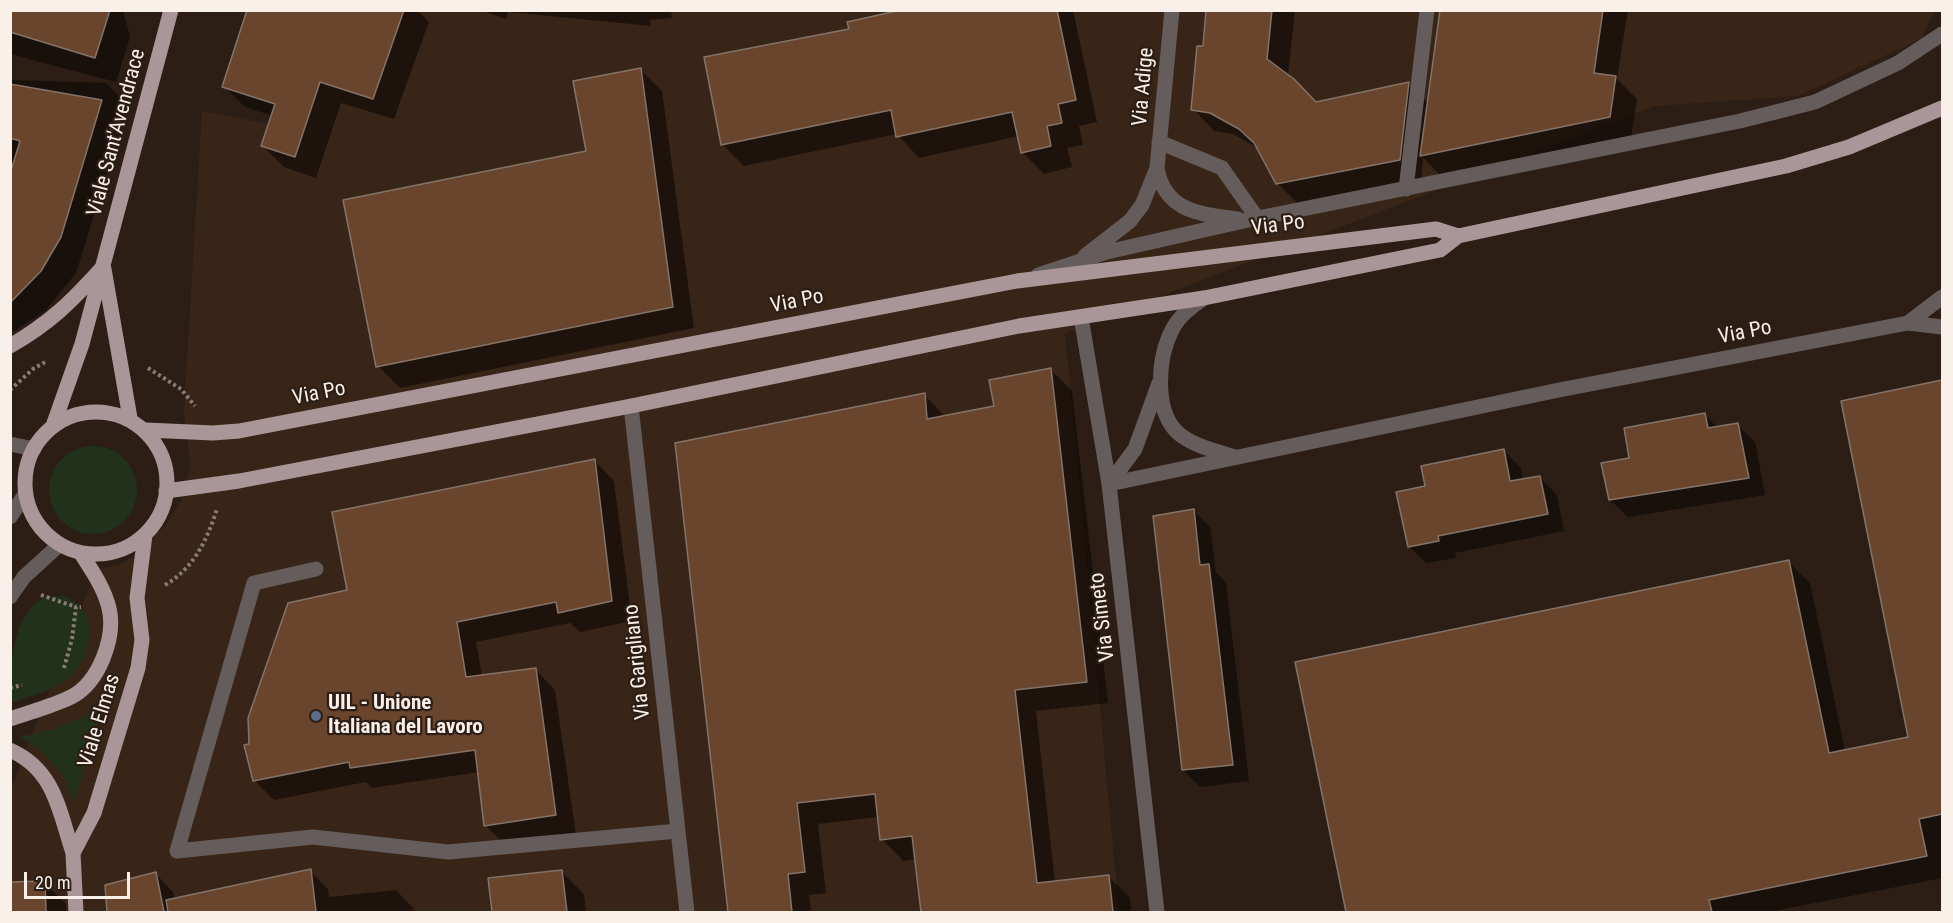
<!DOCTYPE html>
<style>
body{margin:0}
#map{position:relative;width:1953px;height:923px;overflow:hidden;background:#2c1e15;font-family:"Roboto Condensed",sans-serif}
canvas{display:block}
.frame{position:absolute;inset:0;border:12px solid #faf0ea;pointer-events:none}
.scale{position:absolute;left:24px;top:872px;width:106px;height:27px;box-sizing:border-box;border:3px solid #faf0ea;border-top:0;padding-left:8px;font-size:18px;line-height:21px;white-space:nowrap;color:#faf0ea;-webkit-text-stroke:4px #2c1e15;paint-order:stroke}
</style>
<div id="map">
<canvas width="1953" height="923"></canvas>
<div class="frame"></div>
<div class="scale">20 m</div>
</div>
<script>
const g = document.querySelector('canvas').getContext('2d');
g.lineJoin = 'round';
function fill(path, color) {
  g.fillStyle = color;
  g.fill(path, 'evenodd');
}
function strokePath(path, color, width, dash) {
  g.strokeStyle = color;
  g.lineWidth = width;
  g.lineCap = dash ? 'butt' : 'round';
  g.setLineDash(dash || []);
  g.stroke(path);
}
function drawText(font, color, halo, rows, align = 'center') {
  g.font = font + ' "Roboto Condensed",sans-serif';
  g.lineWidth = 4.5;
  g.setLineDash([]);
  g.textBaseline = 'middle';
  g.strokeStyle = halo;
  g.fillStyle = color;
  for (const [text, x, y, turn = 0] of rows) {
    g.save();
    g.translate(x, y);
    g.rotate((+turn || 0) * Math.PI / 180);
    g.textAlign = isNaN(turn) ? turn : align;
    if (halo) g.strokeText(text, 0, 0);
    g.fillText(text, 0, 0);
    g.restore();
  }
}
const built = new Path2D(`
 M328 11H1935L1921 39 1798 96 1655 106 1065 333 1119 912H11L10 792 96 570 121 564 137 554 167 524 182 499 190 466 184 410 202 111 268 124Z`);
const green = new Path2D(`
 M49 490a44 44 0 1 1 88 0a44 44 0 1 1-88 0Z
 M65 596C70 599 76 602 80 606 98 624 87 662 70 677 53 691 30 696 11 703 10 671 11 616 42 599 48 595 58 596 65 596Z
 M102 706 74 803C64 770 50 755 20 737 52 731 75 723 102 706Z`);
const shadow = new Path2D(`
 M10 10H123L130 37 116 82 10 54Z
 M249 10H417L429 22 394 119 341 103 316 178 284 167 263 146 273 116 245 107 224 86Z
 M479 10H671L672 18 650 20 651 26 508 12 506 19Z
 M908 10H1073L1097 122 1079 126 1083 145 1067 148 1072 167 1044 174 1022 152 1019 136 919 158 897 134 744 166 722 144 850 30Z
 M1207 10H1295L1288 76 1316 103 1408 84 1429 104 1442 10H1628L1617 79 1637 99 1631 138 1442 177 1423 158 1421 181 1299 205 1277 183 1258 148 1233 134 1214 131 1193 109 1204 48Z
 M640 69 662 91 694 328 400 388 378 366 588 152Z
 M10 80 106 83 128 105 76 273 44 312 11 333Z
 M1050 369 1072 391 1108 703 1036 711 1055 882 1108 876 1130 898 1131 912H923L917 859 903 861 882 839 879 817 818 824 826 893 809 895 811 912H729L677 444 924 395 946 417 996 407Z
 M1941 382 1942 878 1769 912H1347L1297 663 1788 562 1810 583 1845 751 1910 738Z
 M1704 414 1718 428 1737 425 1755 442 1765 495 1628 517 1610 500Z
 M1504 451 1521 468 1523 480 1539 477 1557 495 1564 531 1455 553 1456 558 1426 563 1409 546 1427 488Z
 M594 460 614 481 632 621 580 632 570 623 476 642 482 676 535 669 555 690 576 835 505 845 485 825 479 772 372 788 366 782 274 800 254 780 251 746 349 591Z
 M1193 510 1210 527 1216 572 1226 583 1249 781 1200 787 1183 770Z
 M310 871 328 889 329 897 396 890 413 908 414 912H109L106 887 156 874 173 892 175 899Z
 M562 872 584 894 586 912H494L490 880Z
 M10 882 45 883 66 904V912H10Z`);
const building = new Path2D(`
 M10 10H110L95 58 10 32Z
 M247 10H404L373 99 320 82 295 157 261 146 275 104 222 87Z
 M901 10H1057L1076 100 1058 104 1062 123 1047 126 1051 146 1021 153 1012 112 896 137 891 110 721 145 704 57 849 29 847 22Z
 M1206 10H1272L1267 59 1294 79 1316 102 1409 82 1400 160 1276 184 1254 143 1239 129 1210 113 1191 110 1197 46H1203Z
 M1440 10H1603L1594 73 1616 76 1610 117 1420 156Z
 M641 68 673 307 376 367 343 200 586 151 573 81Z
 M10 84 102 100 61 237 41 271 10 303V174L20 141 10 138Z
 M1051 368 1087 682 1015 690 1037 883 1109 875 1113 912H921L912 836 880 840 875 794 797 803 805 872 788 874 792 912H728L675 443 925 393 927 419 994 406 989 380Z
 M1942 380V814L1919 819 1927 856 1709 900 1712 912H1346L1295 662 1789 560 1829 753 1908 737 1841 401Z
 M1705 413 1708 428 1738 423 1749 478 1609 500 1601 463 1629 458 1624 428Z
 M1504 449 1510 481 1540 476 1548 514 1438 536 1439 541 1408 547 1396 492 1425 486 1421 466Z
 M595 459 612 601 558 613 556 602 457 622 466 677 536 668 556 815 484 826 475 750 350 768 349 762 253 781 244 745 249 744 248 718 288 603 347 590 332 512Z
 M1194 509 1200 565 1209 564 1233 765 1182 770 1153 516Z
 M311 869 316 912H168L166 900Z
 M562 870 567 912H492L488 878Z
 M156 872 164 912H107L105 885Z
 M45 881 46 912H10V882Z`);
const path = new Path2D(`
 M148 368 181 389 195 406
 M10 390 33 369 47 361
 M165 585C194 568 207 540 217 509
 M41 595 76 607
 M64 668 72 639 76 607H81
 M10 688 22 685`);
const minor = new Path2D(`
 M1172 10 1157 168C1165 212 1200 214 1238 219
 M1159 142 1222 168 1257 218
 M1406 189 1427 10
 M1085 256 1130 221 1142 205 1157 168
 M1038 275 1107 252 1248 220 1740 121 1815 102 1898 63 1942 34
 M1204 298C1191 307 1179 316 1172 330 1158 357 1154 408 1176 431 1191 446 1217 451 1235 457
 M1081 317 1109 484 1157 912
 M1908 323 1942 297
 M631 406 687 912
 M10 444 34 449
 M1109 484 1559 390 1908 323 1942 327
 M1109 484 1135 449 1159 383
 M10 517 24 496
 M316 569 254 583 177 851 313 837 448 852 678 831
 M10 597 24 577 58 546`);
const major = new Path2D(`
 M104 269 130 418
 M10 346C50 323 71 302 101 269
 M25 483a71 71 0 1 1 142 0a71 71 0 1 1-142 0Z
 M53 426 82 344 171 10
 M146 430 213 433 239 431 1017 281 1436 229 1458 236
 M166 491 239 481 631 406 1019 326 1204 298 1440 250 1458 236 1786 166 1849 147 1942 108
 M10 719C30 712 53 706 71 697 99 683 116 637 109 608 104 588 93 572 82 555
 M10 750C55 770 59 811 73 853
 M76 912 73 853 94 813 138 668 142 640 137 598 145 535`);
const markers = [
 [316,716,6,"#5c6f8a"]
];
const streetNames = [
 ["Via Adige",1144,87,-85],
 ["Viale Sant'Avendrace",117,133,-75],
 ["Via Po",1278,226,-7],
 ["Via Po",797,302,-11],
 ["Via Po",1745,333,-11],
 ["Via Po",319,394,-11],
 ["Via Simeto",1103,617,-97],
 ["Via Garigliano",638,662,-96],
 ["Viale Elmas",100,721,-73]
];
const poiNames = [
 ["UIL - Unione",328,704],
 ["Italiana del Lavoro",328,728]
];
fill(built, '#392518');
fill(green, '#22321a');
fill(shadow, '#0007');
fill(building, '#6a452d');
strokePath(building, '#847368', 1.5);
strokePath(path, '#887c74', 4, [3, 3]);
strokePath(minor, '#655c5c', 15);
strokePath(major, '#aa9698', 15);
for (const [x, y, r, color] of markers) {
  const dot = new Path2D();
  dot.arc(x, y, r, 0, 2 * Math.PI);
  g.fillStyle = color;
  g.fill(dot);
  strokePath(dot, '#2c1e15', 2);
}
drawText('21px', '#faf0ea', '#2c1e15', streetNames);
drawText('bold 21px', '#faf0ea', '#2c1e15', poiNames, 'left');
</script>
